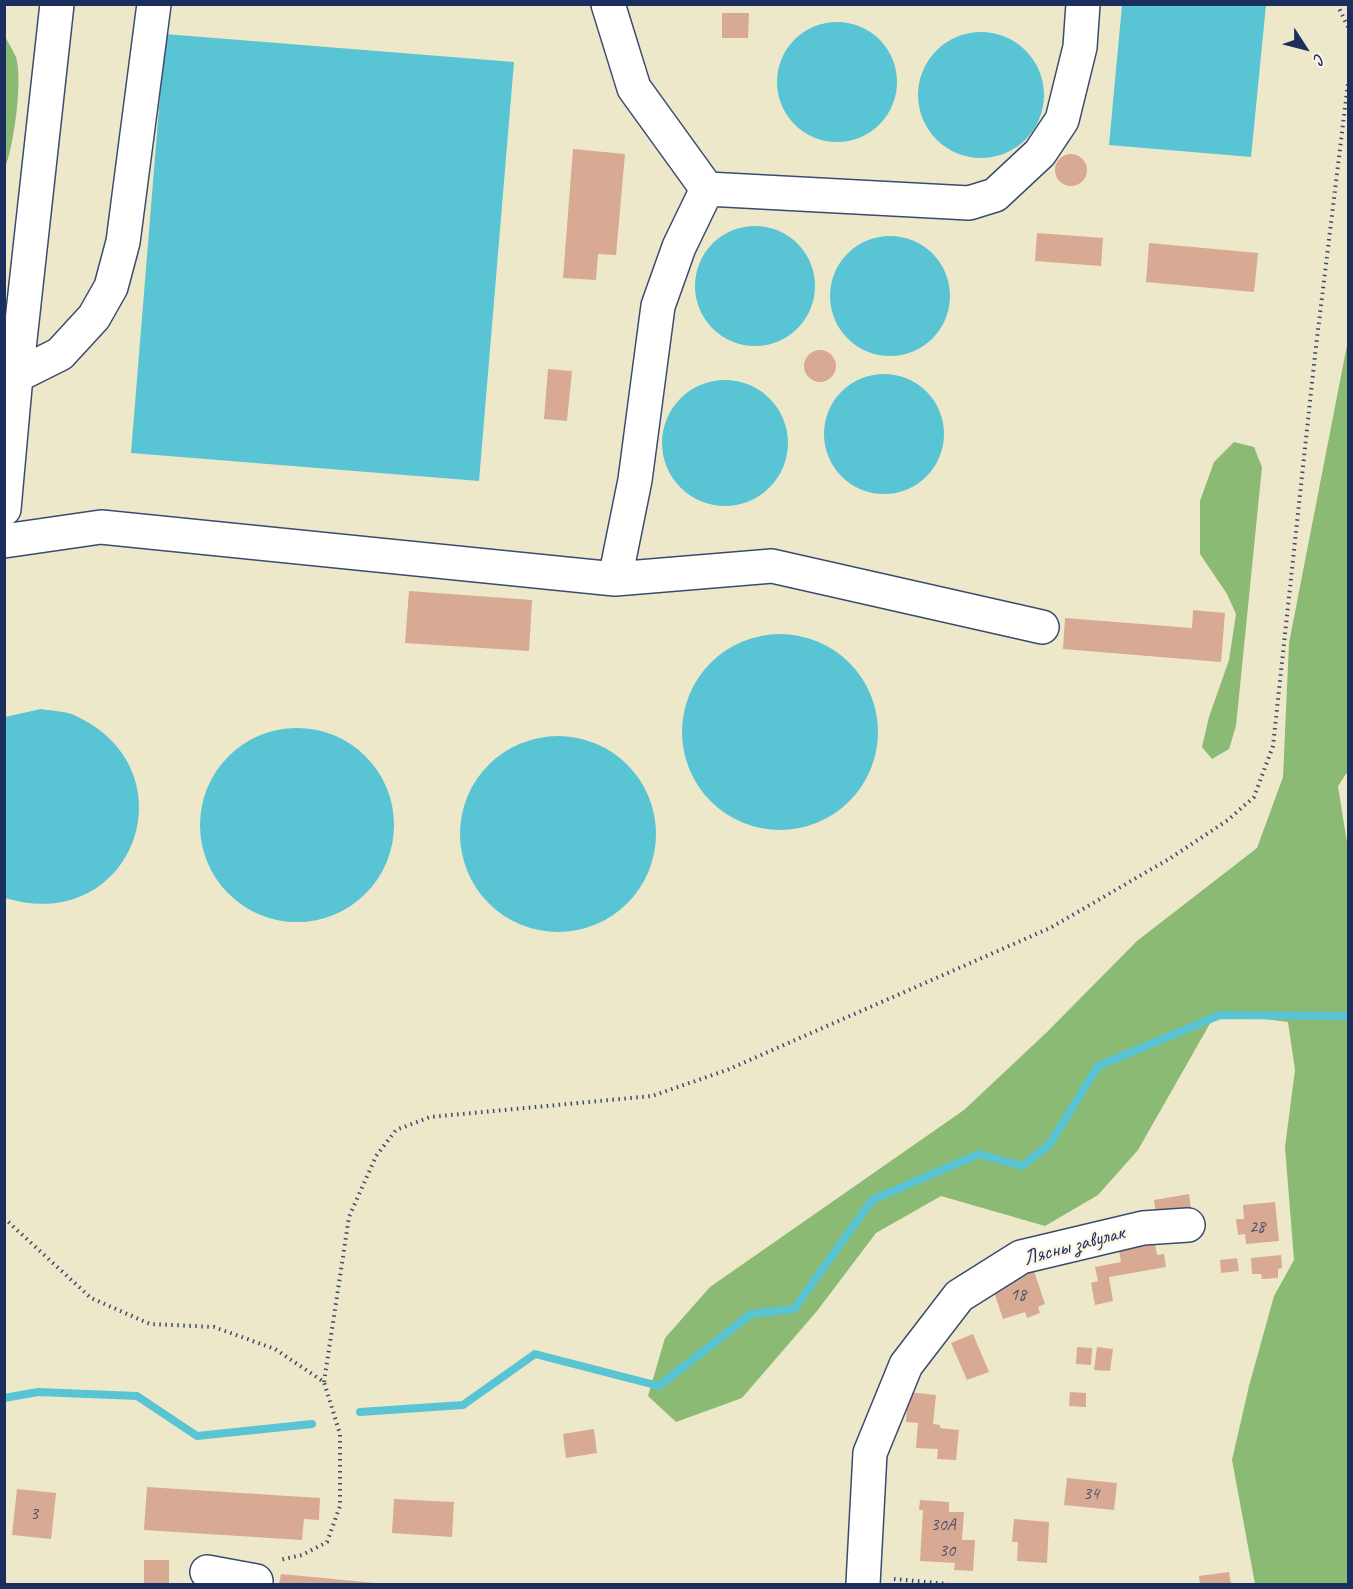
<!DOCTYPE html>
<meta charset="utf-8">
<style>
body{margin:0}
#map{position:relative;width:1353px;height:1589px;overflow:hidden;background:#eee8cb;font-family:Caveat,sans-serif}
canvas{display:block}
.frame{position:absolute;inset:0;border:6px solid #1b2f5e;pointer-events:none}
.north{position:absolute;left:1275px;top:18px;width:60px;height:60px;-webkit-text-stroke:4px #fcf5e5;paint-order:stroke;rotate:126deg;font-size:16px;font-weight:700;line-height:24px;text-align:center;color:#1b2f5e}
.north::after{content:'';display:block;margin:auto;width:21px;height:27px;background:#1b2f5e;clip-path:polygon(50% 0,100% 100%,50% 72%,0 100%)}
</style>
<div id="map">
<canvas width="1353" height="1589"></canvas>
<div class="frame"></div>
<div class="north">С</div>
</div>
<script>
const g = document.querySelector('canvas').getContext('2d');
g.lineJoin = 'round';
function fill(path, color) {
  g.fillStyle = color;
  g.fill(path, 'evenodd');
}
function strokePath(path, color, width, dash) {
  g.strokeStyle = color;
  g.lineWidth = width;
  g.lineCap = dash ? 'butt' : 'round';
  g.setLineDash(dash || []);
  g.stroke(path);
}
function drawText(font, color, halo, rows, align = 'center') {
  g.font = font + ' Caveat,sans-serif';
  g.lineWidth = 4.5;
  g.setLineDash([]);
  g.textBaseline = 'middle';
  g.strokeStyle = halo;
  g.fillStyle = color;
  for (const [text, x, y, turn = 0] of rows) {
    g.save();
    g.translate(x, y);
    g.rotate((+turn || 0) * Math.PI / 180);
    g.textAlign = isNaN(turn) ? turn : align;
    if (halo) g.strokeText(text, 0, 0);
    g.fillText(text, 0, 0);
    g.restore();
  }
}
const forest = new Path2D(`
 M5 36C8 43 13 50 16 57 23 80 14 145 5 168Z
 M1348 340V771L1338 786 1348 849V1584H1255L1232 1460 1249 1386 1274 1296 1294 1260 1285 1147 1295 1070 1288 1022 1216 1013 1138 1150 1098 1195 1045 1226 941 1196 876 1233 817 1311 742 1398 676 1422 648 1396 665 1338 710 1287 964 1110 1047 1032 1137 941 1257 848 1283 777 1289 643Z
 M1234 442 1254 447 1262 467 1236 726 1229 749 1212 759 1202 747 1209 717 1229 660 1236 614 1227 594 1200 554V501L1214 462Z`);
const water = new Path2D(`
 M1122 5H1266L1251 157 1109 145Z
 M777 82a60 60 0 1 1 120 0a60 60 0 1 1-120 0Z
 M918 95a63 63 0 1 1 126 0a63 63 0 1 1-126 0Z
 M165 34 514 62 479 481 131 453Z
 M695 286a60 60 0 1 1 120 0a60 60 0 1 1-120 0Z
 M830 296a60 60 0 1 1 120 0a60 60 0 1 1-120 0Z
 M824 434a60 60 0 1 1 120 0a60 60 0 1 1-120 0Z
 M662 443a63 63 0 1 1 126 0a63 63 0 1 1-126 0Z
 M682 732a98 98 0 1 1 196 0a98 98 0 1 1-196 0Z
 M41 709C52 711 66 711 76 716 194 771 133 937 5 898V717Z
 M200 825a97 97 0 1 1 194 0a97 97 0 1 1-194 0Z
 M460 834a98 98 0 1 1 196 0a98 98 0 1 1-196 0Z`);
const stream = new Path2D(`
 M4 1398 38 1392 137 1396 197 1436 312 1424
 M360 1412 463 1405 535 1354 659 1386 751 1314 794 1309 872 1200 979 1154 1022 1166 1049 1145 1098 1066 1220 1015 1348 1016`);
const building = new Path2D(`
 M722 13H749L748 38H722Z
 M573 149 625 154 616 255 598 254 596 280 563 278Z
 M1055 170a16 16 0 1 1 32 0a16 16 0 1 1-32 0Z
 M1037 233 1103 238 1101 266 1035 261Z
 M1149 243 1258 253 1254 292 1146 282Z
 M804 366a16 16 0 1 1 32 0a16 16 0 1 1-32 0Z
 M548 369 572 371 567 421 544 419Z
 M409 591 532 600 529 651 405 643Z
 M1193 610 1225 613 1221 662 1063 649 1065 618 1192 628Z
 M1189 1194 1192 1216 1157 1221 1154 1200Z
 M1275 1202 1279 1241 1246 1244 1245 1234 1238 1235 1236 1219H1244L1243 1205Z
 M1153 1232 1157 1255 1164 1254 1166 1267 1109 1277 1113 1301 1095 1305 1091 1283 1098 1281 1095 1267 1121 1262 1117 1239Z
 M1281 1255 1282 1268 1278 1269V1278L1262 1279 1261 1274H1252L1251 1258Z
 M1237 1258 1239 1271 1221 1273 1220 1260Z
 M1034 1271 1045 1304 1038 1307 1040 1313 1027 1318 1025 1312 1003 1319 992 1286Z
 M973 1334 989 1372 967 1380 951 1343Z
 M1077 1347 1092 1348 1091 1365 1076 1364Z
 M1097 1347 1113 1349 1110 1371 1094 1370Z
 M908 1392 936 1395 933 1424 940 1425V1428L959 1430 956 1460 937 1459 938 1449 916 1448 918 1423 906 1422Z
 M1070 1392 1086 1393V1407L1069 1406Z
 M594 1429 597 1453 566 1458 563 1434Z
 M1067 1478 1117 1483 1114 1510 1064 1505Z
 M147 1487 320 1498 319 1520 304 1519 302 1540 144 1530Z
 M17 1489 56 1493 51 1539 12 1535Z
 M394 1499 454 1502 452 1537 392 1533Z
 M920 1500 949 1502V1512H964L962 1540H975L973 1571 954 1570 955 1563 920 1561 923 1510H919Z
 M1014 1519 1049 1522 1047 1563 1017 1561 1018 1542H1012Z
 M144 1560H169V1584H144Z
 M1229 1572 1231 1584H1200L1199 1576Z
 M281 1574 375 1583 374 1584H279Z`);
const path = new Path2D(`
 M1337 4 1348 27
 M4 1218 91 1298 150 1324 214 1327 275 1349 324 1382 340 1434V1506L327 1542 302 1555 279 1560
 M324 1382 349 1217 376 1156 396 1130 430 1117 652 1096 727 1070 1050 928 1169 859 1228 820 1254 797 1273 746 1315 355 1348 83
 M894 1579 948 1584`);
const minor = new Path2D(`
 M608 4 634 88 707 189
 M707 189 969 203 995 195 1040 153 1062 120 1080 47 1083 4
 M16 376 60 354 94 317 111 287 123 242 154 4
 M4 509 16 376 57 4
 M4 541 101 527 615 579 772 566 1042 627
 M615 579 635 480 658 306 679 247 707 189
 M207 1572 256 1581V1584
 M863 1584 870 1453 906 1365 959 1296 1021 1257 1143 1228 1188 1225`);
const numberNames = [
 ["28",1257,1227],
 ["18",1018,1295],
 ["34",1091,1494],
 ["3",34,1514],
 ["30А",943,1525],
 ["30",947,1551]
];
const streetNames = [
 ["Лясны завулак",1074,1246,-15]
];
fill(forest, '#8aba73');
fill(water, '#59c4d3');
strokePath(stream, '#59c4d3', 8);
fill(building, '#d8a993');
strokePath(minor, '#3b4b6e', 36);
strokePath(path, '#3b4b6e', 4, [1.5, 4.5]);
strokePath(minor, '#fff', 33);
drawText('18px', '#4a4e6b', null, numberNames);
drawText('21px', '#1b2f5e', '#fcf5e5', streetNames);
</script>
